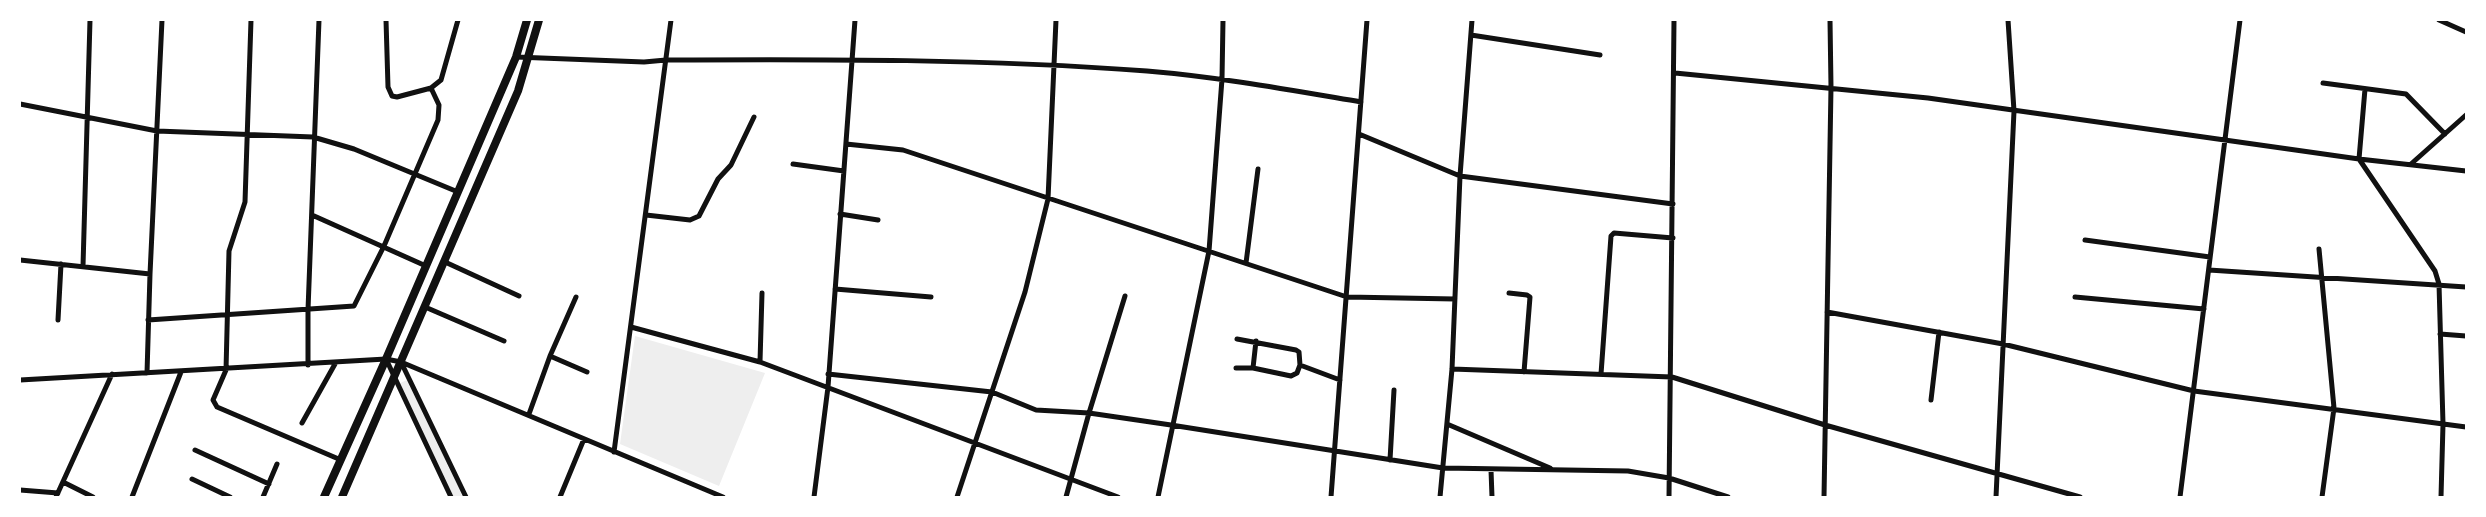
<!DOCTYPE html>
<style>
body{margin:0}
#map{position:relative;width:2486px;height:517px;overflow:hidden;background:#fff;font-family:"Asap Condensed",sans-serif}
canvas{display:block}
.frame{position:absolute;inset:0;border:21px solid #fff;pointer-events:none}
</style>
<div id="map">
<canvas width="2486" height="517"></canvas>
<div class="frame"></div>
</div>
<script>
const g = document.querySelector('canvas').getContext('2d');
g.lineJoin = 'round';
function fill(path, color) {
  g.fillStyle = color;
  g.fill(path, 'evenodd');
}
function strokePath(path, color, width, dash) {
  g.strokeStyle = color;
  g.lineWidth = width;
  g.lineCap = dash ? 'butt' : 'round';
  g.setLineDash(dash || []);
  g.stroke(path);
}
const green = new Path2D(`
 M635 336 765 373 719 486 620 444Z
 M407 380 465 497H453L398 384Z`);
const minor = new Path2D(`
 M251 20 245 202 229 251 226 370 213 400 217 407 341 460
 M386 20 388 87 392 96 397 97 431 88 441 80 458 20
 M2439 20 2466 32
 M1471 35 1600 55
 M516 57 644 62 666 60C826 59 987 59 1147 71 1219 77 1290 90 1361 102
 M1675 73 1928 98 2359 159 2466 171
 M2323 83 2406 94 2445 134
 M2365 89 2359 159 2435 271 2439 284 2443 424 2441 497
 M20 104 157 131 313 137 354 149 458 192
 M1359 134 1460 176 1673 204
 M846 144 903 150 1347 297 1455 299
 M793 164 844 171
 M2411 164 2466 115
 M840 214 878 220
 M312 215 426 266
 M646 215 690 220 699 216 718 179 731 165 754 117
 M2085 240 2210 257
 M2319 249 2334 408 2322 497
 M20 260 150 274
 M445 262 519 296
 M1246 263 1258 169
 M83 266 90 20
 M2209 270 2466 287
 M835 289 931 297
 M1509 293 1527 295 1530 297 1524 372
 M2075 297 2204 309
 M425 307 504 341
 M1827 312 2003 344 2194 391 2466 427
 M58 320 61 264
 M148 320 354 306 384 246 438 120 439 105 431 88
 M631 327 760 362 1118 497
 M2440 334 2466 336
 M550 356 587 372
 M386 359 451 497
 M401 362 466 497
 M760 362 762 293
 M308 365V310L319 20
 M1300 365 1340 380
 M1236 368H1253L1291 376 1297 373 1300 365 1299 352 1296 350 1237 339
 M1253 368 1256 341
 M1452 369 1672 377 1825 425 2080 497
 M147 373 150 274 162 20
 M828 374 992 392 1036 410 1089 413 1171 425 1443 468 1628 471 1669 478 1728 497
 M1601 374 1611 236 1614 233 1673 238
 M20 380 386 359 401 362 723 497
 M1931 400 1939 332
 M529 414 550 356 576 297
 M302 423 335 364
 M1447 424 1550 468
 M195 450 269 484
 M614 452 671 20
 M1390 460 1394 390
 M1491 470 1492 497
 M192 479 230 497
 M63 482 93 497
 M20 490 58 493
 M56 497 112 374
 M132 497 181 372
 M263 497 277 464
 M560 497 584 439
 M814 497 828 387 855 20
 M957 497 1025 292 1048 199 1056 20
 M1066 497 1089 413 1125 296
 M1158 497 1209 251 1222 79 1223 20
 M1331 497 1367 20
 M1440 497 1452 369 1460 176 1472 20
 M1669 497 1674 20
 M1824 497 1831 87 1830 20
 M1996 497 2014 111 2008 20
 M2180 497 2240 20`);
const primary = new Path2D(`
 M324 497 386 359 516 57 527 20
 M342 497 518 91 539 20`);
fill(green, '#eee');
strokePath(minor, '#111', 5);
strokePath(primary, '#111', 8);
</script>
